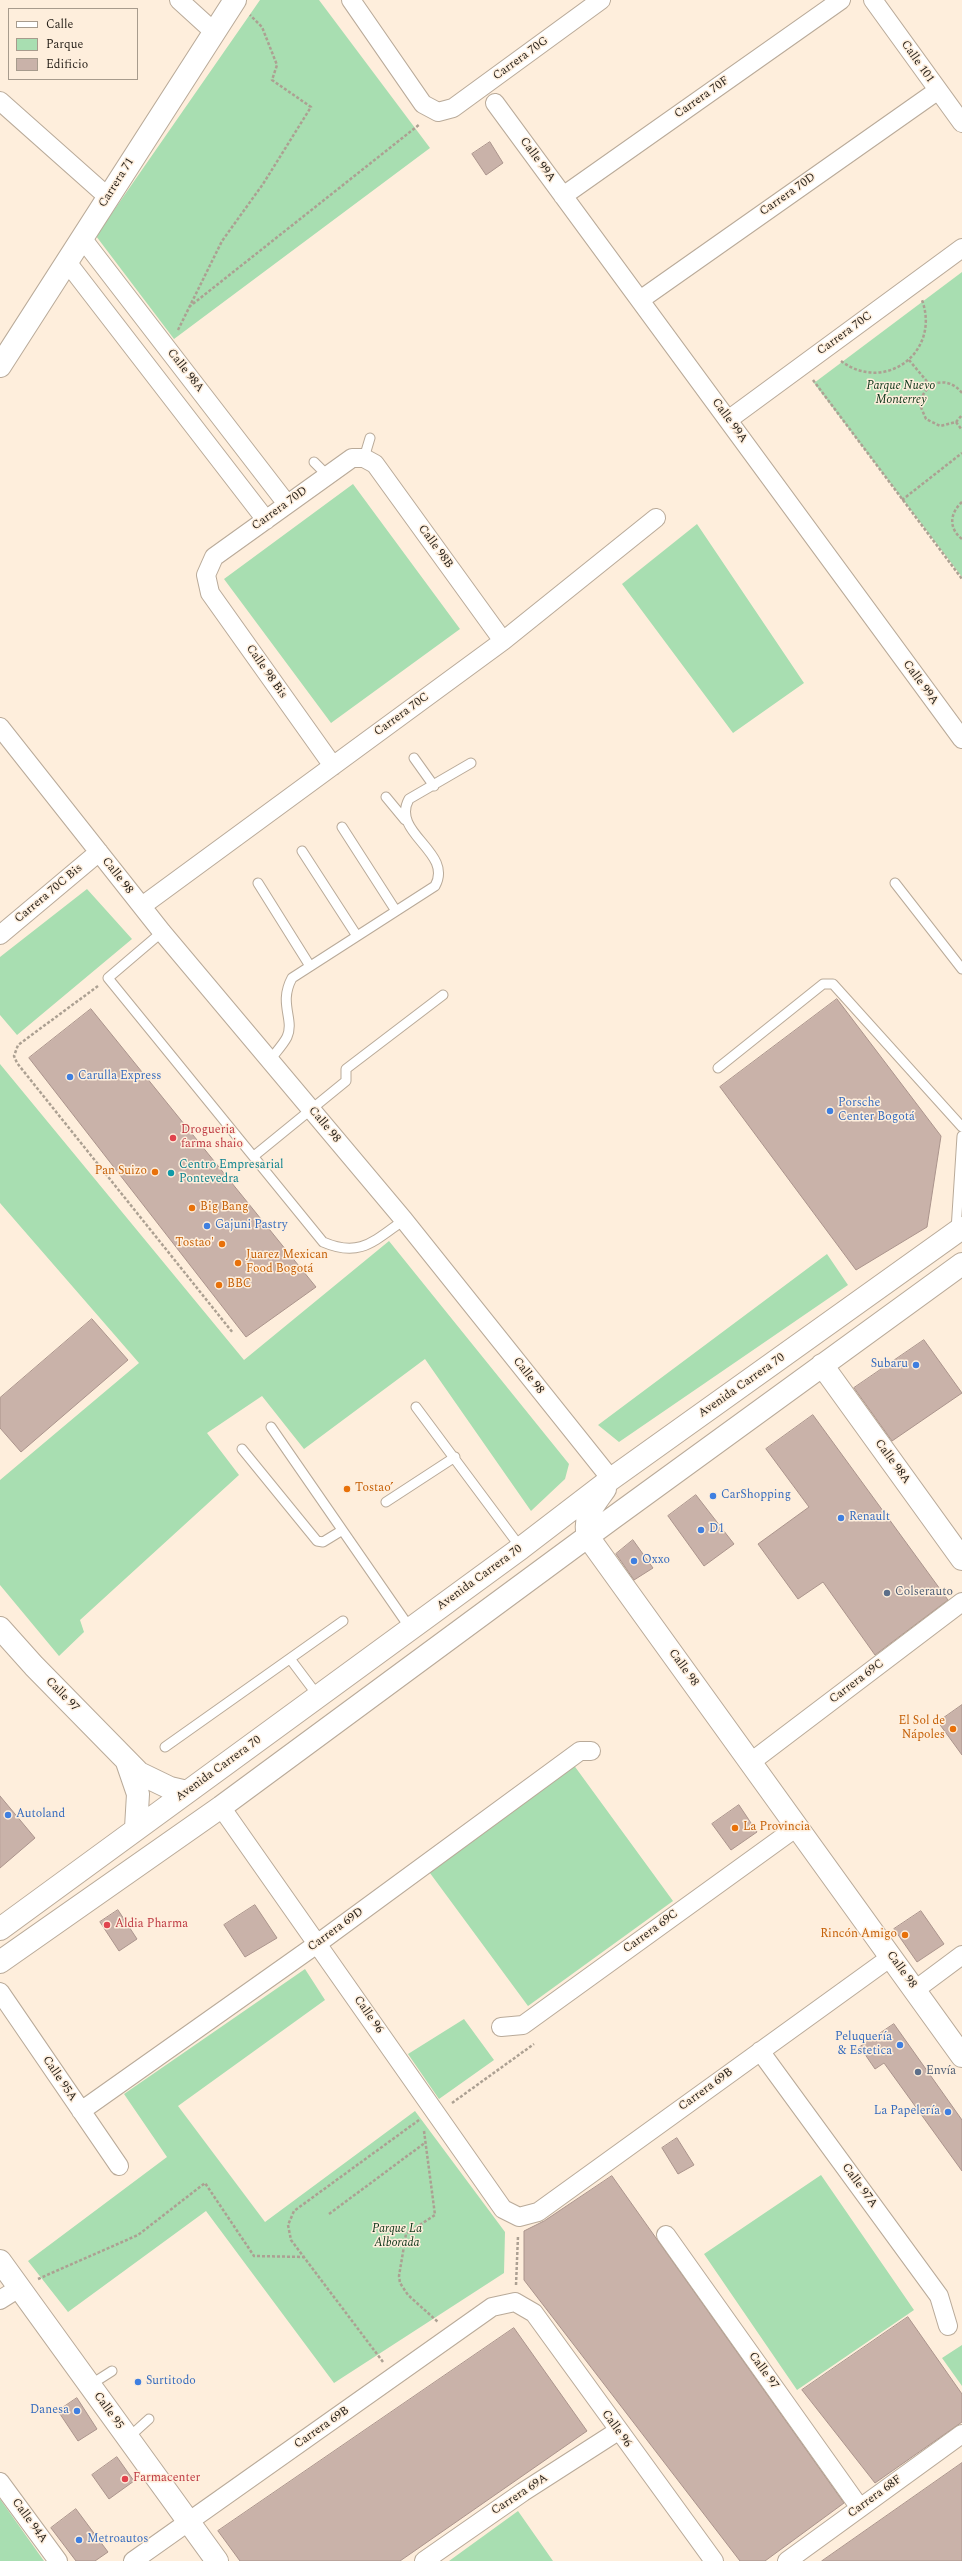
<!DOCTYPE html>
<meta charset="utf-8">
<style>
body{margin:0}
#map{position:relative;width:962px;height:2561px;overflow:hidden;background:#feeedc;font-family:Spectral,serif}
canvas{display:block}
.legend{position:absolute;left:8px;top:8px;width:130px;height:72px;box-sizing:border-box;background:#feeedc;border:1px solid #a79b8d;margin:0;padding:5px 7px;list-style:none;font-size:12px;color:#241e17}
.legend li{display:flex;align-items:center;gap:8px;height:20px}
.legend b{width:20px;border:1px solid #a79b8d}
</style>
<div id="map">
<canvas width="962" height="2561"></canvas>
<ul class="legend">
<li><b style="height:5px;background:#fff"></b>Calle</li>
<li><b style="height:11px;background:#a8deb1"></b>Parque</li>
<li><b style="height:11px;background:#c9b2a9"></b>Edificio</li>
</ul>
</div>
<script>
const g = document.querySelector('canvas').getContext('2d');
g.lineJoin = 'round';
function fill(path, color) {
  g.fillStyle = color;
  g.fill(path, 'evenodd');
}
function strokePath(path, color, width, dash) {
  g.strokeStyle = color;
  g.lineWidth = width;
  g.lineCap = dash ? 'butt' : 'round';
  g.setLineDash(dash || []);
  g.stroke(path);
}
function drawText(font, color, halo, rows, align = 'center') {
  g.font = font + ' Spectral,serif';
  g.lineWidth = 3;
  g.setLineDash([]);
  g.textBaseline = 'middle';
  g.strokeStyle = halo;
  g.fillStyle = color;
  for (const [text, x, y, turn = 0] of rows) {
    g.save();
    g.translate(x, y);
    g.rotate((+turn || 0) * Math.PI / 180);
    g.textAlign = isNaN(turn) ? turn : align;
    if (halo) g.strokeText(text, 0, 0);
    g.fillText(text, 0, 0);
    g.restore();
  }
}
const green = new Path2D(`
 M260 0H319L430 148 174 339 96 236Z
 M962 272V577L814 383Z
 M353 484 460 629 331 723 224 579Z
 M697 524 804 683 733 733 622 584Z
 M87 889 132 939 17 1035 0 1015V957Z
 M0 1064 244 1360 389 1241 569 1464 565 1479 531 1511 425 1359 304 1449 262 1396 207 1433 239 1475 80 1620 84 1632 59 1656 0 1585V1480L139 1363 0 1203Z
 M827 1254 848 1285 619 1442 598 1425Z
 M573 1764 673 1901 528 2006 427 1869Z
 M305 1969 325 2000 178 2106 265 2222 415 2111 505 2232 504 2273 334 2383 206 2211 68 2312 28 2261 167 2157 124 2094Z
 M464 2019 494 2060 439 2099 408 2054Z
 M821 2175 914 2310 797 2390 704 2254Z
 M962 2345V2386L942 2358Z
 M0 2499 44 2561H0Z
 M518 2511 553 2561H449Z`);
const building = new Path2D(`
 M490 142 503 163 486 175 472 154Z
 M837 999 941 1136 927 1227 856 1270 720 1087Z
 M91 1009 316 1287 246 1337 29 1058Z
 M92 1319 128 1360 21 1452 0 1428V1398Z
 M924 1340 962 1393 892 1441 854 1388Z
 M813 1415 948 1600 875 1655 823 1582 798 1599 758 1544 809 1507 766 1449Z
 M696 1495 734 1544 704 1566 668 1516Z
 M633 1540 653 1568 634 1580 616 1554Z
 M962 1705V1755L938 1722Z
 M0 1796 35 1838 0 1868Z
 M739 1805 757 1832 731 1850 712 1824Z
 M255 1905 277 1938 245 1957 224 1925Z
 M118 1910 137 1939 119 1951 100 1922Z
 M921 1911 944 1944 917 1962 894 1929Z
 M894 2024 962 2120V2171L884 2063 875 2069 860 2047Z
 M677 2138 694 2165 678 2174 662 2148Z
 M612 2176 844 2503 765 2561H740L524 2280V2231L544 2221Z
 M908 2317 962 2394V2422L875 2483 802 2390Z
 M514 2328 587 2431 400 2561H240L218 2531Z
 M77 2398 97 2429 78 2441 58 2411Z
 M117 2457 134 2481 109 2499 92 2475Z
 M962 2463V2561H822Z
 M76 2509 108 2552 95 2561H76L51 2528Z`);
const path = new Path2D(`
 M189 307 420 124
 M178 330 222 241 263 184 311 107 272 80 277 65 262 27 250 15
 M909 360 930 385
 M841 361C885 394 941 352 922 300
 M813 380 962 579
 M962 393C947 374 923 382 920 405L926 419 940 426 956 422 962 415
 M956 422 962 430
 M902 500 962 453
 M962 502C950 513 948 528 962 539
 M98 986 18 1045 14 1056 17 1063 233 1333
 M452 2103 534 2044
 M424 2131 435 2215 406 2234 399 2276 400 2283 408 2295 438 2322
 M329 2214 426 2142
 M38 2279 138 2235 205 2183 254 2256 305 2257
 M516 2285 518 2236
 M383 2362 291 2240 288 2225 294 2211 419 2120`);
const lane = new Path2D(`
 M364 458 370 438
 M314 462 327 475
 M414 758 434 786
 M386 797 405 820
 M342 827 396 911
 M302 851 357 936
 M258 883 310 966
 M895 883 962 969
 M162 932 108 978 323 1242C360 1258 374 1241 404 1220
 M270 1060C275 1053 283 1045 287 1037 295 1019 278 1004 292 978L435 886C454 852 390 833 409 799L471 763
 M718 1068 823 984H833L962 1127
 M254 1156 346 1081V1069L443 995
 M956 1230 962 1136
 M416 1407 521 1548
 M271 1427 410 1628
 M242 1449 317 1541 323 1542 341 1531
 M386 1502 455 1457
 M291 1660 318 1696
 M165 1747 343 1621
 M90 2385 112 2371
 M128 2438 149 2419`);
const street = new Path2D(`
 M179 0 213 31
 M351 0 423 104 438 112 453 108 601 0
 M873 0 962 123
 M0 101 108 197
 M495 103 962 739
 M563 196 841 0
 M82 238 287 504
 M67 262 266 520
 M640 300 937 91
 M728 420 962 248
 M0 727 162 932 404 1220 611 1479
 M333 766 210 593 206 575 214 557 352 458H364L375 464 503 641
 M142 906 503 641 656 518
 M0 935 99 852
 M751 1762 962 1602
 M221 1807 503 2209 519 2217 538 2212 891 1957
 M915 1990 962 1955
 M0 1992 119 2166
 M501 2027 523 2025 797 1827
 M760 2051 939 2296 948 2326
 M81 2111 317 1944 580 1751H591
 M666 2235 860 2508
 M0 2300 19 2288
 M0 2482 58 2561
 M133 2561 492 2307 515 2302 534 2313 714 2561
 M424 2561 523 2492 618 2431
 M787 2561 962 2434`);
const secondary = new Path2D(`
 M0 366 235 0
 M822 1365 962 1559
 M605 1489C593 1506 583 1516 588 1537L962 2056
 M0 1628 34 1666 139 1773 170 1788 187 1792
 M127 1762 138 1794 136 1828
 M0 1929 521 1548 611 1479 962 1228
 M0 1962 221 1807 610 1520 962 1264
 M0 2261 217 2561`);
const markers = [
 [70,1077,4,"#3f7fe0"],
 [830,1111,4,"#3f7fe0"],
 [173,1138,4,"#e0444e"],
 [155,1172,4,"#e8710a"],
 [171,1173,4,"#0f9aa8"],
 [192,1208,4,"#e8710a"],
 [207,1226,4,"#3f7fe0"],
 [222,1244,4,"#e8710a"],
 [238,1263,4,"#e8710a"],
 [219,1285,4,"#e8710a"],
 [916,1365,4,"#3f7fe0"],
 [347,1489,4,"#e8710a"],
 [713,1496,4,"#3f7fe0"],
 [841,1518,4,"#3f7fe0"],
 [701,1530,4,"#3f7fe0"],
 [634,1561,4,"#3f7fe0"],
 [887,1593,4,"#5c6f8a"],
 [953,1729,4,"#e8710a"],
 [8,1815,4,"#3f7fe0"],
 [735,1828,4,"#e8710a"],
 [107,1925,4,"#e0444e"],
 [905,1935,4,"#e8710a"],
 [900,2045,4,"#3f7fe0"],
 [918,2072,4,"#5c6f8a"],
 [948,2112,4,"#3f7fe0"],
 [138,2382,4,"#3f7fe0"],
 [77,2411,4,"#3f7fe0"],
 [125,2479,4,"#e0444e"],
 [79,2540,4,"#3f7fe0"]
];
const streetNames = [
 ["Carrera 70G",521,59,-36],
 ["Calle 101",917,62,55],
 ["Carrera 70F",702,98,-35],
 ["Calle 99A",537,160,54],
 ["Carrera 71",117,183,-58],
 ["Carrera 70D",788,195,-35],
 ["Carrera 70C",845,334,-36],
 ["Calle 98A",185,371,52],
 ["Calle 99A",729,421,54],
 ["Carrera 70D",280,509,-36],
 ["Calle 98B",435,547,54],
 ["Calle 98 Bis",266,672,55],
 ["Calle 99A",920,683,54],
 ["Carrera 70C",402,715,-36],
 ["Calle 98",117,876,52],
 ["Carrera 70C Bis",49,894,-40],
 ["Calle 98",324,1125,50],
 ["Calle 98",528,1376,52],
 ["Avenida Carrera 70",742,1386,-35],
 ["Calle 98A",892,1462,54],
 ["Avenida Carrera 70",480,1578,-36],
 ["Calle 98",683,1668,54],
 ["Carrera 69C",857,1682,-37],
 ["Calle 97",62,1695,46],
 ["Avenida Carrera 70",219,1769,-36],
 ["Carrera 69D",336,1930,-36],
 ["Carrera 69C",651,1932,-36],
 ["Calle 98",901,1970,54],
 ["Calle 96",368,2015,55],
 ["Calle 95A",59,2079,56],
 ["Carrera 69B",706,2090,-36],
 ["Calle 97A",859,2186,54],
 ["Calle 97",763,2371,54],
 ["Calle 95",108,2411,54],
 ["Carrera 69B",322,2428,-35],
 ["Calle 96",616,2429,54],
 ["Carrera 69A",520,2495,-33],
 ["Carrera 68F",875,2497,-36],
 ["Calle 94A",29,2521,54]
];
const parkNames = [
 ["Parque Nuevo",901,387],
 ["Monterrey",901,401],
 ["Parque La",397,2230],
 ["Alborada",397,2244]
];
const shopNames = [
 ["Carulla Express",78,1077],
 ["Porsche",838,1104],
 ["Center Bogotá",838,1118],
 ["Gajuni Pastry",215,1226],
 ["Subaru",908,1365,"right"],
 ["CarShopping",721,1496],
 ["Renault",849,1518],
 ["D1",709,1530],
 ["Oxxo",642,1561],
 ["Autoland",16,1815],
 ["Peluquería",892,2038,"right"],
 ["& Estetica",892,2052,"right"],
 ["La Papelería",940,2112,"right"],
 ["Surtitodo",146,2382],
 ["Danesa",69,2411,"right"],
 ["Metroautos",87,2540]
];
const healthNames = [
 ["Drogueria",181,1131],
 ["farma shaio",181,1145],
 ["Aldia Pharma",115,1925],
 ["Farmacenter",133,2479]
];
const cultureNames = [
 ["Centro Empresarial",179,1166],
 ["Pontevedra",179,1180]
];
const foodNames = [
 ["Pan Suizo",147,1172,"right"],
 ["Big Bang",200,1208],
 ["Tostao'",214,1244,"right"],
 ["Juarez Mexican",246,1256],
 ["Food Bogotá",246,1270],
 ["BBC",227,1285],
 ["Tostao’",355,1489],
 ["El Sol de",945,1722,"right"],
 ["Nápoles",945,1736,"right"],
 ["La Provincia",743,1828],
 ["Rincón Amigo",897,1935,"right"]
];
const serviceNames = [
 ["Colserauto",895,1593],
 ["Envía",926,2072]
];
fill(green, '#a8deb1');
fill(building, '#c9b2a9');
strokePath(building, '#ab948c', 1);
strokePath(lane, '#b9aa99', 11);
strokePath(street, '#b9aa99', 20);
strokePath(secondary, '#b9aa99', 24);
strokePath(path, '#aca092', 2.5, [3, 2]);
strokePath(lane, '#fff', 9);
strokePath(street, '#fff', 18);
strokePath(secondary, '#fff', 22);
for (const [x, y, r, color] of markers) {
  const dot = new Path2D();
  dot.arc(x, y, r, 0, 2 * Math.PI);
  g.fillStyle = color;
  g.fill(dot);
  strokePath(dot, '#feeedc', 1.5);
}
drawText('12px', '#241e17', '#feeedc', streetNames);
drawText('italic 12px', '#0b3417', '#feeedc', parkNames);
drawText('12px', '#366cbe', '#feeedc', shopNames, 'left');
drawText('12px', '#be3a42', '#feeedc', healthNames, 'left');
drawText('12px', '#0d838f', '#feeedc', cultureNames, 'left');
drawText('12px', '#c56008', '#feeedc', foodNames, 'left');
drawText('12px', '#4e5e75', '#feeedc', serviceNames, 'left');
</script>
